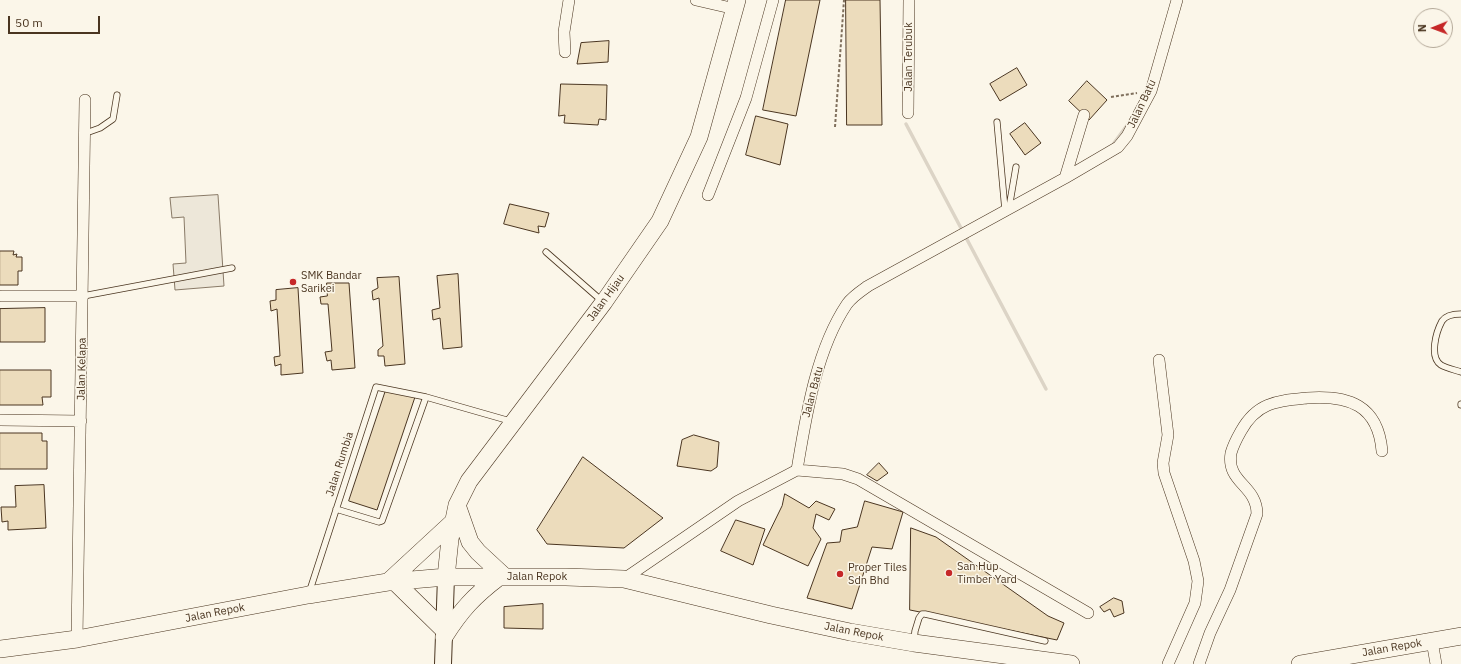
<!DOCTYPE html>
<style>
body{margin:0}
#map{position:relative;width:1461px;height:664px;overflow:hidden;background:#fbf6e9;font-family:"IBM Plex Sans",sans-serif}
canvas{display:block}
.north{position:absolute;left:1413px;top:8px;width:40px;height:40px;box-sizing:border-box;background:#fbf6e9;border:1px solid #b4a999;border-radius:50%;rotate:269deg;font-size:11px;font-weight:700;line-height:16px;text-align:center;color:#4a3520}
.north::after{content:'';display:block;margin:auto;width:14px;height:18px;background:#c62828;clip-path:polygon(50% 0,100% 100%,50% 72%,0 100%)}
.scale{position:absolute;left:8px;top:16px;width:92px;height:18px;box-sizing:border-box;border:2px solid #4a3520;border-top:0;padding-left:5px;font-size:12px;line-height:14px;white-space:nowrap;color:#4a3520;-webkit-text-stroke:3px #fbf6e9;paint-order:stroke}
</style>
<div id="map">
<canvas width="1461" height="664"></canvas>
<div class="north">N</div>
<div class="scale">50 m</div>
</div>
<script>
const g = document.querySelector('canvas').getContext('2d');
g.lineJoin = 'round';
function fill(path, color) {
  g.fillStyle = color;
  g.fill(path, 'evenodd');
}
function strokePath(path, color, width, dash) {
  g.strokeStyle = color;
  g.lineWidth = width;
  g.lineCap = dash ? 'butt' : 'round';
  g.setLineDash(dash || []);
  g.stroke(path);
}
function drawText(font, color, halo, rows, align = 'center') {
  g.font = font + ' "IBM Plex Sans",sans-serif';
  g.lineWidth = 3;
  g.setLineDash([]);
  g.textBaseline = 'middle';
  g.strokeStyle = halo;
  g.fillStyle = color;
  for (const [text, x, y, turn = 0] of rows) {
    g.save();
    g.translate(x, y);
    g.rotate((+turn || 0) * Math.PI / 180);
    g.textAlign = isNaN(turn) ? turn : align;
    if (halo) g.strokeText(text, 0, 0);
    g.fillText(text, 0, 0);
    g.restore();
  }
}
const parking = new Path2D(`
 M218 195 224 286 175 290 173 264 186 263 184 217 172 218 170 198Z`);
const stream = new Path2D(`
 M906 124 1046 389
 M1114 143 1128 124`);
const building = new Path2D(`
 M786 0H820L796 116 763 110Z
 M846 0H880L882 125H847Z
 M609 41 608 62 577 64 581 43Z
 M1017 68 1027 85 1000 101 990 84Z
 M1087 81 1107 100 1089 120 1069 101Z
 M561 84 607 85 606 120 599 119 598 125 564 123 565 115 559 116Z
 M756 116 788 124 780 165 746 155Z
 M1025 123 1041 143 1025 155 1010 134Z
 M510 204 549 213 545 227 538 226 539 233 504 224Z
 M0 251H14L13 255 17 254 16 257H22V271H18V285H0Z
 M458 274 462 347 443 349 440 318 433 320 432 310 440 308 437 276Z
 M399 277 405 364 385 366 384 356H378V350L383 346 379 298 373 300 372 291 378 288 377 278Z
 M327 283H349L355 368 332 370 331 360 327 361 325 352 332 351 328 304H321L320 297 327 296Z
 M298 288 303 373 281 375V364L275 366 274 357 280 356 277 309 271 311 270 301 276 300V290Z
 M45 308V342H0V309Z
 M0 370H51V397H42L43 405H0Z
 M386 390 415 397 377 510 349 501Z
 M0 433H42V441H47V469H0Z
 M694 435 719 442 717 467 711 471 677 466 682 440Z
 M583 457 663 518 624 548 547 544 537 530Z
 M879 463 888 473 877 481 867 475Z
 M44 485 46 528 8 530V521L2 522 1 507H16L15 486Z
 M785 494 809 508 816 501 835 509 829 520 816 514 813 528 821 539 808 566 763 545 782 506Z
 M865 501 903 512 892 549 872 547 852 609 807 598 827 543 840 542 842 530 857 527Z
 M736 520 765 529 753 565 721 551Z
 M911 528 936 537 1048 616 1064 623 1057 640 910 610Z
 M1114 598 1122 601 1124 613 1114 617 1110 609 1104 612 1100 607Z
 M543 604V629L504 628V607Z`);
const path = new Path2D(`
 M1111 97 1137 93
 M835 127 844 0`);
const lane = new Path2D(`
 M997 122 1005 210
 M86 133 100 128 113 119 117 95
 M1009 208 1016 167
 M546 252 602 301
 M83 296 232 268
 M1461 314C1454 314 1446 315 1442 321 1436 332 1429 357 1441 365 1446 368 1455 370 1461 372
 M1461 404V405
 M336 509 379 522 382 521 426 397
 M309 593 376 387 426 397 510 421
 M914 640 915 631 919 618 922 614H925L1045 641`);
const street = new Path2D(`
 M696 0 735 9
 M565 52 564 32 569 0
 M908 113 909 0
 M1065 178 1084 115
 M708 195 746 98 773 0
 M2 296H83
 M1159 360 1168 435 1163 463 1164 473 1194 561 1198 581 1195 603 1168 664
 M0 420 81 421
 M797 470 843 474 858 479 1088 613
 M624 579 738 501 797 470C806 416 816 350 847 304 852 297 861 291 868 286L1065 178 1118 147 1127 136 1151 91 1177 0
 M77 639 85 100
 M1432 641 1436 664
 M1199 664 1210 633 1230 590 1257 514C1257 485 1226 483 1231 453 1233 446 1237 438 1241 431 1257 402 1277 401 1307 398 1349 395 1378 405 1382 451`);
const secondary = new Path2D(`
 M443 664 446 577`);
const primary = new Path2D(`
 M457 505 470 542 478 552 505 577
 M446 577 450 539 457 505 469 481 604 302 660 221 699 137 737 0
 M388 582 454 521
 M395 582 444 630
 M444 637C461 610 474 596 499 577
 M0 649 77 639 308 595 388 582 446 577H566L624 579 771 615 850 632 914 643 1071 664
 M1300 664 1461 636`);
const markers = [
 [293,282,4,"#c62828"],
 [949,573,4,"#c62828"],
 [840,574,4,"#c62828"]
];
const streetNames = [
 ["Jalan Terubuk",909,57,-90],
 ["Jalan Batu",1142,104,-65],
 ["Jalan Hijau",606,298,-54],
 ["Jalan Kelapa",82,369,-89],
 ["Jalan Batu",813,392,-75],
 ["Jalan Rumbia",340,464,-72],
 ["Jalan Repok",537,577],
 ["Jalan Repok",215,613,-11],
 ["Jalan Repok",854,632,11],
 ["Jalan Repok",1392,648,-10]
];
const poiNames = [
 ["SMK Bandar",301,276],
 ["Sarikei",301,289],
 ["San Hup",957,567],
 ["Timber Yard",957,580],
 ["Proper Tiles",848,568],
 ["Sdn Bhd",848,581]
];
fill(parking, '#ede7d9');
strokePath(parking, '#887966', 1);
strokePath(stream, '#dcd4c6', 3.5);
fill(building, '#ecdcbc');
strokePath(building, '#4a3520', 1);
strokePath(lane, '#4a3520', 7);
strokePath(street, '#4a3520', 12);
strokePath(secondary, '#4a3520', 18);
strokePath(primary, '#4a3520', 18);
strokePath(path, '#7f6f5c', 2, [3, 2]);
strokePath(lane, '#fbf6e9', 5.5);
strokePath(street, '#fbf6e9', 11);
strokePath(secondary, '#fbf6e9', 16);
strokePath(primary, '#fbf6e9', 17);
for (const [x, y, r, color] of markers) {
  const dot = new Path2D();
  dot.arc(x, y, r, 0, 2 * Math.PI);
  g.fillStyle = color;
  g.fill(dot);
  strokePath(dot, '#fbf6e9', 1.5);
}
drawText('11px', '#4a3520', '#fbf6e9', streetNames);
drawText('11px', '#4a3520', '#fbf6e9', poiNames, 'left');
</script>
